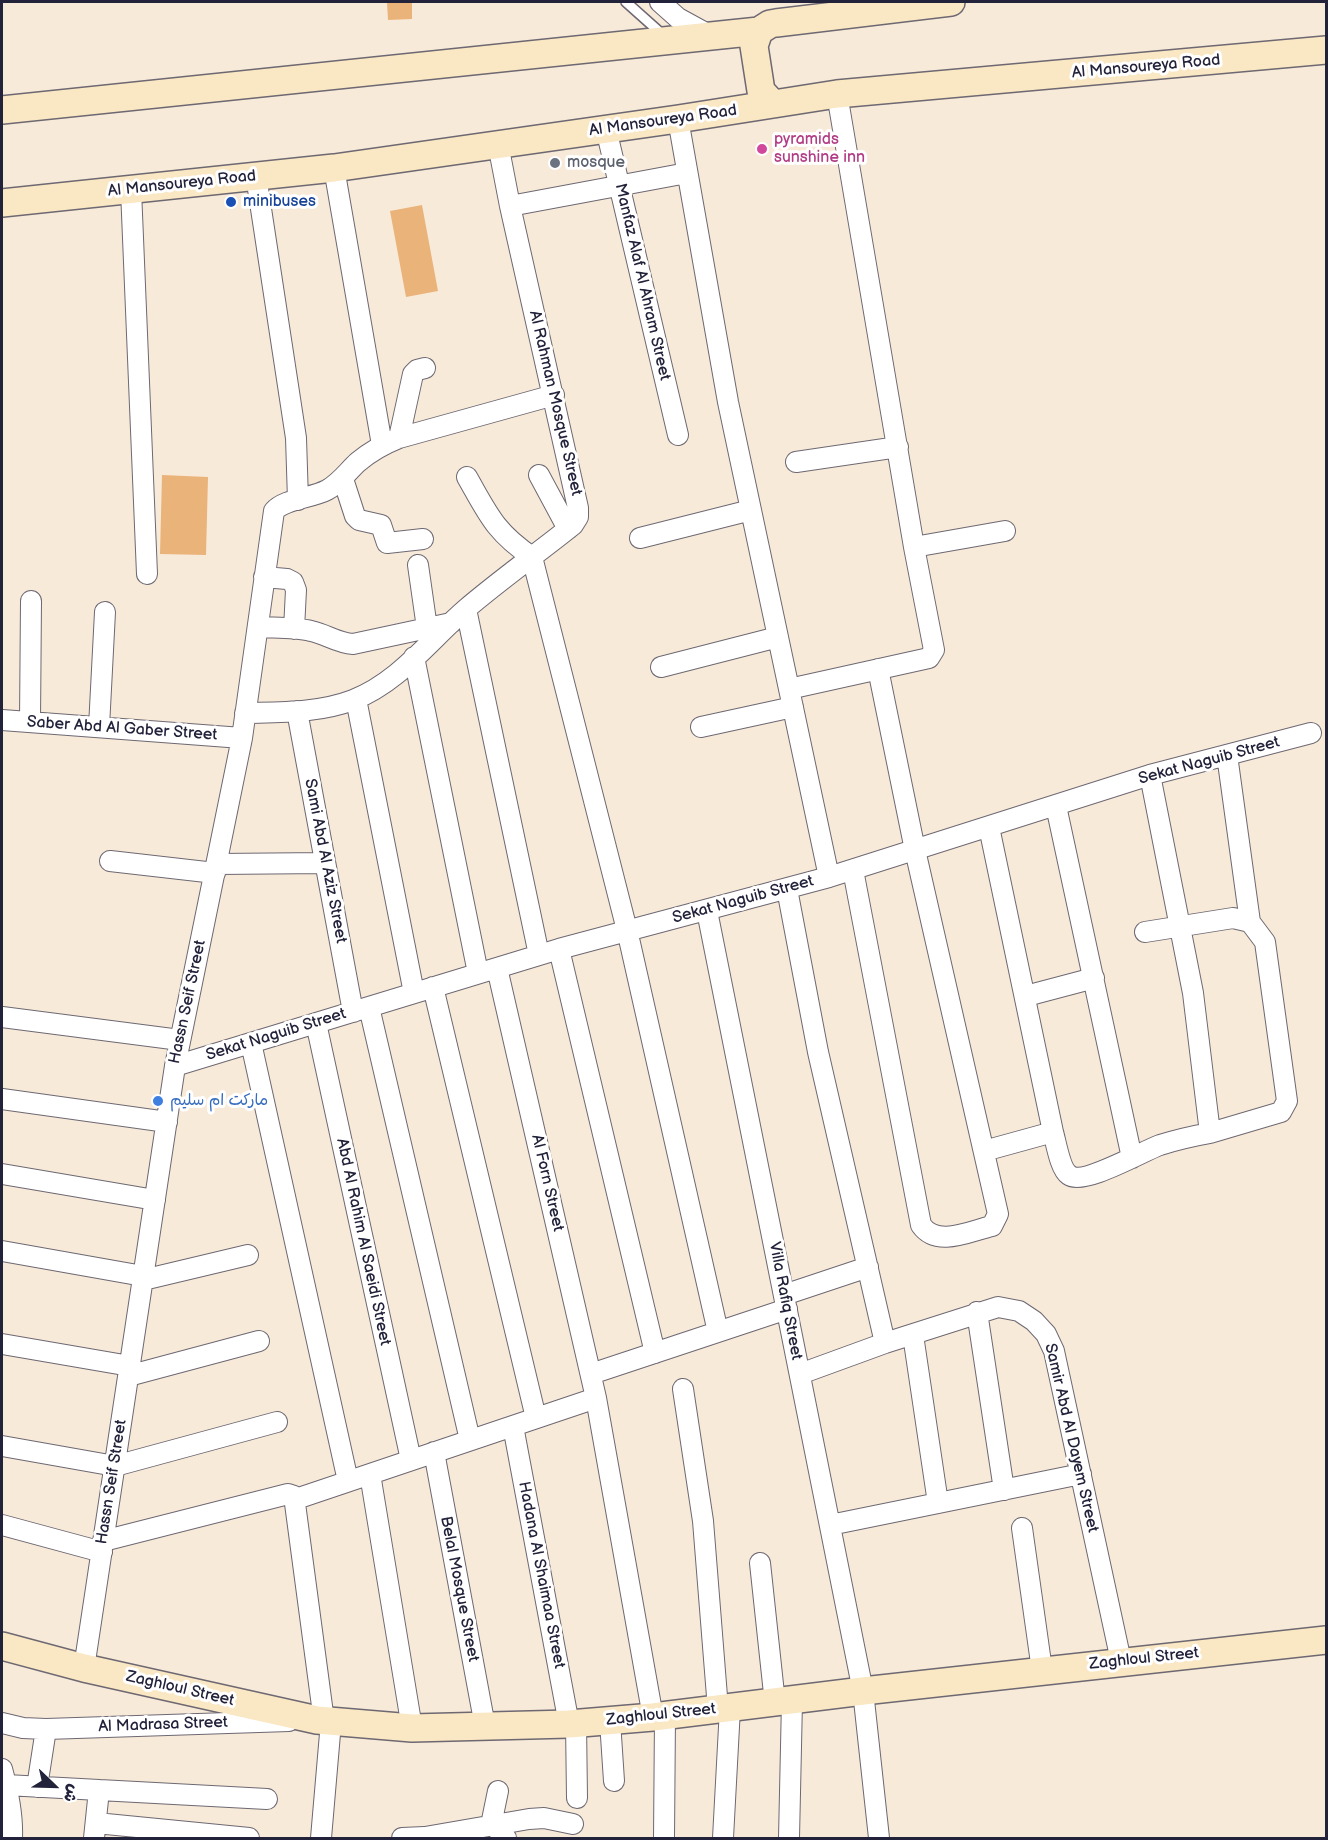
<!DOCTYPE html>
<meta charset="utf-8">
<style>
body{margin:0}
#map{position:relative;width:1328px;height:1840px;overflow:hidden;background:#f8ead9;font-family:"Balsamiq Sans","Playpen Sans Arabic",sans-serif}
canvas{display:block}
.frame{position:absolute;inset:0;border:3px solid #22223b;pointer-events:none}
.north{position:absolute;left:24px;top:1756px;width:60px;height:60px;-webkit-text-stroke:4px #fff;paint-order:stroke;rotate:113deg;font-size:16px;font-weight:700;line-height:24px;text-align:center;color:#22223b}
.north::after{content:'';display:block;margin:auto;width:21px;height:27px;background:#22223b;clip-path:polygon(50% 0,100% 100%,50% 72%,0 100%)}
</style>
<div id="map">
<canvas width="1328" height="1840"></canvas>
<div class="frame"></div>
<div class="north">ش</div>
</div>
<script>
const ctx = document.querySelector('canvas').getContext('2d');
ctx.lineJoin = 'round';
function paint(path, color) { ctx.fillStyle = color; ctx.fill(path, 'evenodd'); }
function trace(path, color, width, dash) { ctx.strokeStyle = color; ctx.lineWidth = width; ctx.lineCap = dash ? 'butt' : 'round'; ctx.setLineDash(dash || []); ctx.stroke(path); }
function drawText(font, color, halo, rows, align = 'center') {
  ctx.font = font + ' "Balsamiq Sans","Playpen Sans Arabic",sans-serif'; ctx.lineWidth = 6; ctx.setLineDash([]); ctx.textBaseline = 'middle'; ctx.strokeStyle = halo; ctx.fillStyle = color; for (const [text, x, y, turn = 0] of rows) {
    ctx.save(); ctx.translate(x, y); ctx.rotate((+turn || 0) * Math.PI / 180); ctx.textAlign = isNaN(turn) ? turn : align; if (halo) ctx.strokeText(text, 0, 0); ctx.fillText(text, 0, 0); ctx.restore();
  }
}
paint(new Path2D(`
 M387,2H412V19L388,20Z
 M422,205L438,291L406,297L390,211Z
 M162,475L208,477L206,555L160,554Z`), '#eab37a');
const lane = new Path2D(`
 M626,2L663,35`);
const street = new Path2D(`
 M660,2L678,18L711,36
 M678,119L728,402L829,877
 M606,129L678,435
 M334,168L382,445
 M256,176L296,438L298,500
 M131,190L147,574
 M510,206L687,173
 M399,438L413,374L417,370L425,368
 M796,462L898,447
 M539,475L568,529
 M467,477C488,514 495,532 532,557L627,930L718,1332
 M343,479L355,516L359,520L381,525L387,543L423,539
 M640,538L751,510
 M914,547L1005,531
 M418,565L427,628
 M264,577L287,579L293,582L296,590L294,629
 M466,609L539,955
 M258,627C275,628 295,627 311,631C326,634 337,643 353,644L451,623
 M414,657L478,973
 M661,667L778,637
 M789,689L929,658L934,650L914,547L837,94
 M356,699L414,993
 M297,711L353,1012
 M245,713C281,712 319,713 353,700C398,683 430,640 466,609C500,580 538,553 573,525L578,517V508L510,206L498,144
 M2,720L242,738
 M30,721L31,601
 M99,727L105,612
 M701,727L793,707
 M1227,755L1250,922
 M1056,806L1132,1158
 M989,827L1053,1132C1056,1142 1060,1169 1069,1175C1083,1186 1143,1151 1160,1145C1176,1140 1193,1136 1210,1133L1193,993L1150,775
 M110,861L215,873
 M217,864L325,863
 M853,870L921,1225C937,1248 970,1231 992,1226L998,1214L915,850L878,669
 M787,889L818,1052L885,1343
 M707,911L863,1691L879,1838
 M1145,932L1233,918L1250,922L1265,942L1287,1101L1281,1112L1210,1133
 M559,949L655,1353
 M497,968L596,1398L653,1717
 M433,987L536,1418
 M1026,996L1094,978
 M369,1007L470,1440
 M2,1017L180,1040
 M316,1023L411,1460
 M251,1043L348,1481
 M175,1066L559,949L829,877L1150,775L1311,733
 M2,1099L167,1122
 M984,1151L1053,1132
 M2,1174L155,1200
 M2,1251L143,1276
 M143,1280L248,1255
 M784,1295L868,1267
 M977,1312L1004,1490
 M913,1335L938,1503
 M2,1344L130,1366
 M591,1374L787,1309
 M800,1374L885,1343L998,1307L1019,1311L1034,1321L1046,1334L1054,1351L1121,1661
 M128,1376L259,1341
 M683,1389L703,1521L718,1709
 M513,1426L569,1724
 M2,1446L115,1466L277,1422
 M434,1452L485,1726
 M370,1474L412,1728
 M296,1499L596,1398
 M2,1525L102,1552
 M830,1525L1081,1474
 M1022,1528L1042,1670
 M103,1541L288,1494L294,1496L324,1721
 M760,1563L775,1703
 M84,1668L175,1066L242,738L274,511C284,499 312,498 327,490C340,483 348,471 358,462C371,451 384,444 399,438L554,395
 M610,1721L614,1781
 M2,1723L23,1728L46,1729L289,1721
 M576,1723L577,1798
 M2,1769C8,1791 13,1815 12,1838
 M6,1785L267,1799
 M37,1787L46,1729
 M498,1791L491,1825L500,1831L506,1838
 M96,1823L249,1838
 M94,1838L99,1790
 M321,1838L331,1722
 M402,1838L425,1837L529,1819L544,1818L573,1824
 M664,1838L665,1716
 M723,1838L730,1708
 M789,1838L792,1701`);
const secondary = new Path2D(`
 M759,31L754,46L761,91L773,104
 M2,110L759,31L770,24L776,23L951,2
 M2,203L334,168L678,119L837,94L1326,50
 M2,1646L84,1668L317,1720L412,1728L569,1724L653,1717L863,1691L1326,1640`);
trace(lane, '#6d6872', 12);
trace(street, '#6d6872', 22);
trace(secondary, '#6d6872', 30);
trace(lane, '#fff', 9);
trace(street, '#fff', 20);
trace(secondary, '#fae7c3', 27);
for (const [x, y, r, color] of [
 [762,149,6,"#d1479c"],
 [555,163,6,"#6b7280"],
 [231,202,6,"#1a4fb4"],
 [158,1101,6,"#3f7fe0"]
]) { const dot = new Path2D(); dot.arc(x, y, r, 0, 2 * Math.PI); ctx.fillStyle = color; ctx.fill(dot); trace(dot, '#fff', 2); }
drawText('16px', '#22223b', '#fff', [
 ["Al Mansoureya Road",1146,67,-5],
 ["Al Mansoureya Road",663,121,-8],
 ["Al Mansoureya Road",182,184,-6],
 ["Manfaz Alaf Al Ahram Street",642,282,77],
 ["Al Rahman Mosque Street",555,403,77],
 ["Saber Abd Al Gaber Street",122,729,4],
 ["Sekat Naguib Street",1209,761,-15],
 ["Sami Abd Al Aziz Street",325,861,79],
 ["Sekat Naguib Street",743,900,-15],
 ["Hassn Seif Street",188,1002,-78],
 ["Sekat Naguib Street",276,1035,-17],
 ["Al Forn Street",547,1183,77],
 ["Abd Al Rahim Al Saeidi Street",363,1242,78],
 ["Villa Rafiq Street",785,1301,79],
 ["Samir Abd Al Dayem Street",1071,1438,77],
 ["Hassn Seif Street",112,1482,-81],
 ["Hadana Al Shaimaa Street",541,1575,79],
 ["Belal Mosque Street",459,1589,79],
 ["Zaghloul Street",1144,1659,-6],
 ["Zaghloul Street",180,1689,13],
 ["Zaghloul Street",661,1715,-6],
 ["Al Madrasa Street",163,1725,-2]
]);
drawText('16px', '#b23c85', '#fff', [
 ["pyramids",774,140],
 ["sunshine inn",774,158]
], 'left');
drawText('16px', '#5b616d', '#fff', [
 ["mosque",567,163]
], 'left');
drawText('16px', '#164399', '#fff', [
 ["minibuses",243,202]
], 'left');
drawText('16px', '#366cbe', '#fff', [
 ["ماركت ام سليم",170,1101]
], 'left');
</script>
